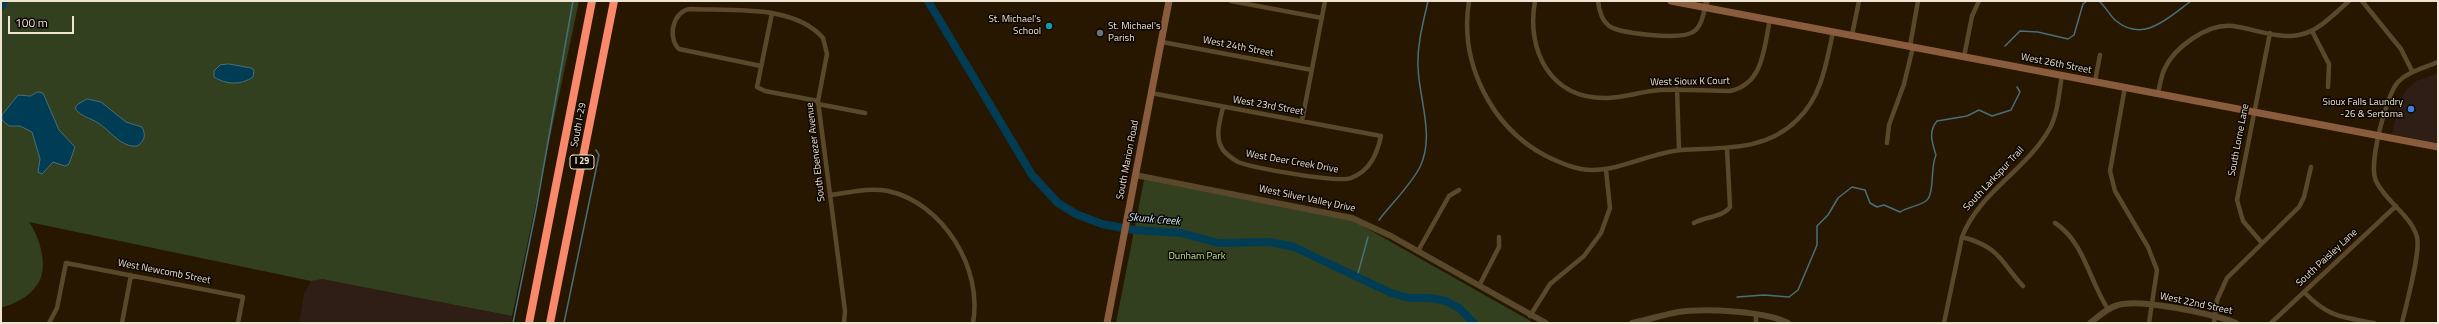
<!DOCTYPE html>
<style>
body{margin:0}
#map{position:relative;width:2439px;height:324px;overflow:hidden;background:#271700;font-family:"Titillium Web",sans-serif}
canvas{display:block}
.frame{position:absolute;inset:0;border:2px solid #efe4d4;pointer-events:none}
.scale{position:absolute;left:8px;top:16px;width:66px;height:18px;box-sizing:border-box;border:2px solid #efe4d4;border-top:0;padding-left:5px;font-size:12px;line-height:14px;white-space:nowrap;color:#efe4d4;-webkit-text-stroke:3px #0b0500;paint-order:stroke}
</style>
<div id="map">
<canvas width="2439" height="324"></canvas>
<div class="frame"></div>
<div class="scale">100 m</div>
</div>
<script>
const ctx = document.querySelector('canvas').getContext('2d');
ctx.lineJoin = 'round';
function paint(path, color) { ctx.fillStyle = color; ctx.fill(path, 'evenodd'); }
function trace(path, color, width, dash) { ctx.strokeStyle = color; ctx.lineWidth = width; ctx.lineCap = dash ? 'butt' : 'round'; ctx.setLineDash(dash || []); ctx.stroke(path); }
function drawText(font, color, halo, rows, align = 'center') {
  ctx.font = font + ' "Titillium Web",sans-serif'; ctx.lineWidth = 3; ctx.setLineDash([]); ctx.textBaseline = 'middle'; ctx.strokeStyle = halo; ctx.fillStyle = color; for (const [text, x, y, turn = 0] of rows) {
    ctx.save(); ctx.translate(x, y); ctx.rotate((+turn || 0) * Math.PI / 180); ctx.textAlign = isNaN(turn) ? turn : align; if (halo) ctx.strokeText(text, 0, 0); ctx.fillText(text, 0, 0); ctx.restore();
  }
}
paint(new Path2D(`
 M2438,73V143L2392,134L2399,103L2406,90L2416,81Z
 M316,279H322L512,316L511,323H299L304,294L311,281Z`), '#2e1e15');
paint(new Path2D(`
 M1,1H579L512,316L322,279L311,281L29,222C39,236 50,268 37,285C28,298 15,303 1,308Z
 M1144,180L1352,220L1534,323H1116Z`), '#334020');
const water = new Path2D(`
 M229,64L251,68L254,70L253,77C241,85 227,85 214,77V71L220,65Z
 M38,92L43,93L59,130L75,147L69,164L65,166L53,162L42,174L38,172L40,159L32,132L20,126H9L2,120V115L18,95L30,96Z
 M87,99L101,102L126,122L142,127C146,135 145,141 137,146C121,148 110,130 98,123C91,118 79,116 75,108L77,105Z`);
paint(water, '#003d54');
trace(water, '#486f7a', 1);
trace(new Path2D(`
 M2099,1C2105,6 2109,14 2115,20C2143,44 2168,18 2191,1
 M2005,46L2020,31L2038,32L2068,39L2074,35L2083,4L2087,1
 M1379,220C1392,203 1410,186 1420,167C1435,136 1419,99 1418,67C1417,45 1423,23 1428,1
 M1357,277L1368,237
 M1737,297L1764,295L1789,297L1798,290L1812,257L1817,245V226L1828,215L1838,198L1852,187L1865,190L1870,203L1877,207L1884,205L1900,212C1908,207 1919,206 1926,201C1935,194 1930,167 1936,155C1932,142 1928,132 1937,121L1967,116L1979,110L1992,116L2011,110L2020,92L2017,87
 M513,323L536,210L573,1
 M564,323L599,155L596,150`), '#486f7a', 1.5);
trace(new Path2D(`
 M928,1L1032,175L1058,203L1076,214L1102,224L1134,230L1181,233L1218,243L1270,242L1294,247L1391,293L1409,298H1430L1446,301L1459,308L1474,323
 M1,6L4,1`), '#003d54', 8);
trace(new Path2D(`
 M1231,1L1322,18
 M1469,1C1459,63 1491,127 1546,156C1561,163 1576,170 1592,170C1622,170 1650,153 1681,150C1722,147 1765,152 1797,120C1822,96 1826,64 1833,32
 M1535,1C1526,50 1550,99 1606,98C1624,98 1642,91 1660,90C1684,89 1707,91 1730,91C1764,84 1764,47 1770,19
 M1598,1C1599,10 1601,20 1609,26C1620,34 1681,40 1693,32C1701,27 1703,16 1705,8
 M2362,1L2401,49L2412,71
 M772,13L757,87L765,91L818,101
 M2312,31L2329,64L2328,87
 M1852,35L1859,1
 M1162,42L1312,70
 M1910,46L1918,1
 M1964,57L1972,16L1979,1
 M761,66L679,49C667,38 673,11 690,9C730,11 794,4 823,38L827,54L818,101L845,311L844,323
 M2095,81L2100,55
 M2125,87L2110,171L2115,191L2148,247L2157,270L2149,323
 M1677,89L1679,150
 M1151,93L1381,136C1377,154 1370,171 1351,178C1338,183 1253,168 1238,162C1233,159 1227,155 1223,150C1214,137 1220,121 1223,107
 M2158,93C2160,85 2161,77 2164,70C2174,47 2208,23 2233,26C2254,29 2278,39 2299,35C2319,31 2334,14 2349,1
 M818,104L865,113
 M1302,121L1325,1
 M1887,143L1889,125L1904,84L1913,47
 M830,195C847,193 870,187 888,191C943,203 983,268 973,323
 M1694,223C1704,217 1723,217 1730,207L1727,148
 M2055,223C2084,241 2090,283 2108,309
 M1962,237C2000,247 2000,261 2023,286
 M2262,243L2243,221L2237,200L2270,33
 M1418,251L1449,196L1459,190
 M1479,286L1499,247V237
 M2304,292C2328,317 2341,317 2374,323
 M1530,316L1550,284L1584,256L1601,233L1610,208L1606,170
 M49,323L57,308L66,263L243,297L238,323
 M122,323L131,275
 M1756,323V315
 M1944,323L1962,237C1979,192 2027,170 2050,128C2058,113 2059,92 2062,75
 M2214,323L2217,300L2227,278L2299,207L2304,197L2311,167
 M2271,323L2396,206
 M2402,323C2406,305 2421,252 2417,237C2411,215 2385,201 2376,181C2368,165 2386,95 2398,82C2409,71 2424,68 2438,62`), '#5a482b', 4.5);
trace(new Path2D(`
 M1705,8L1707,1
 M1135,175L1352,218L1391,236L1546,323
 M1632,323C1648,320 1662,315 1678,312C1704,308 1765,311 1788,323
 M2090,323C2099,316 2107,308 2118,305C2140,298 2213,314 2236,323`), '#5a482b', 6);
trace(new Path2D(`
 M1671,1L2438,147
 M1107,323L1169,1`), '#8a5c3e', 7);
trace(new Path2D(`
 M529,323L592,1
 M550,323L614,1`), '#f9896a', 8);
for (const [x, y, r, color] of [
 [1049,26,4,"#0f9aa8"],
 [1100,33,4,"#6b7280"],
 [2411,109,4,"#3f7fe0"]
]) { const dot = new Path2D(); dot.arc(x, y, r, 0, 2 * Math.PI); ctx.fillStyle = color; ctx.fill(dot); trace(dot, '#0b0500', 1.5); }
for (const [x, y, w] of [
 [582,162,24]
]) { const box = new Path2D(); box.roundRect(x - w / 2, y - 7, w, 14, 3); ctx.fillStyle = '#0b0500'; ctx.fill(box); trace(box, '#efe4d4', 1); }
drawText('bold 9px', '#efe4d4', null, [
 ["I 29",582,162]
]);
drawText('10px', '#efe4d4', '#0b0500', [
 ["St. Michael's",1041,20],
 ["School",1041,32],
 ["St. Michael's",1108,27,"left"],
 ["Parish",1108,39,"left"],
 ["Sioux Falls Laundry",2403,103],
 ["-26 & Sertoma",2403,115]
], 'right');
drawText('10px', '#efe4d4', '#0b0500', [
 ["West 24th Street",1238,47,11],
 ["West 26th Street",2056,64,11],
 ["West Sioux K Court",1690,82,-1],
 ["West 23rd Street",1268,106,10],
 ["South I-29",579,125,-79],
 ["South Lorne Lane",2239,140,-79],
 ["South Ebenezer Avenue",816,152,-97],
 ["South Marion Road",1128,160,-79],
 ["West Deer Creek Drive",1292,162,10],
 ["South Larkspur Trail",1994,179,-47],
 ["West Silver Valley Drive",1307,199,12],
 ["South Paisley Lane",2327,258,-43],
 ["West Newcomb Street",164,272,11],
 ["West 22nd Street",2196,304,12]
]);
drawText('10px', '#c3e692', '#0b0500', [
 ["Dunham Park",1197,257]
]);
drawText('italic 11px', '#c5e9fc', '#0b0500', [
 ["Skunk Creek",1154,220,5]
]);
</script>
